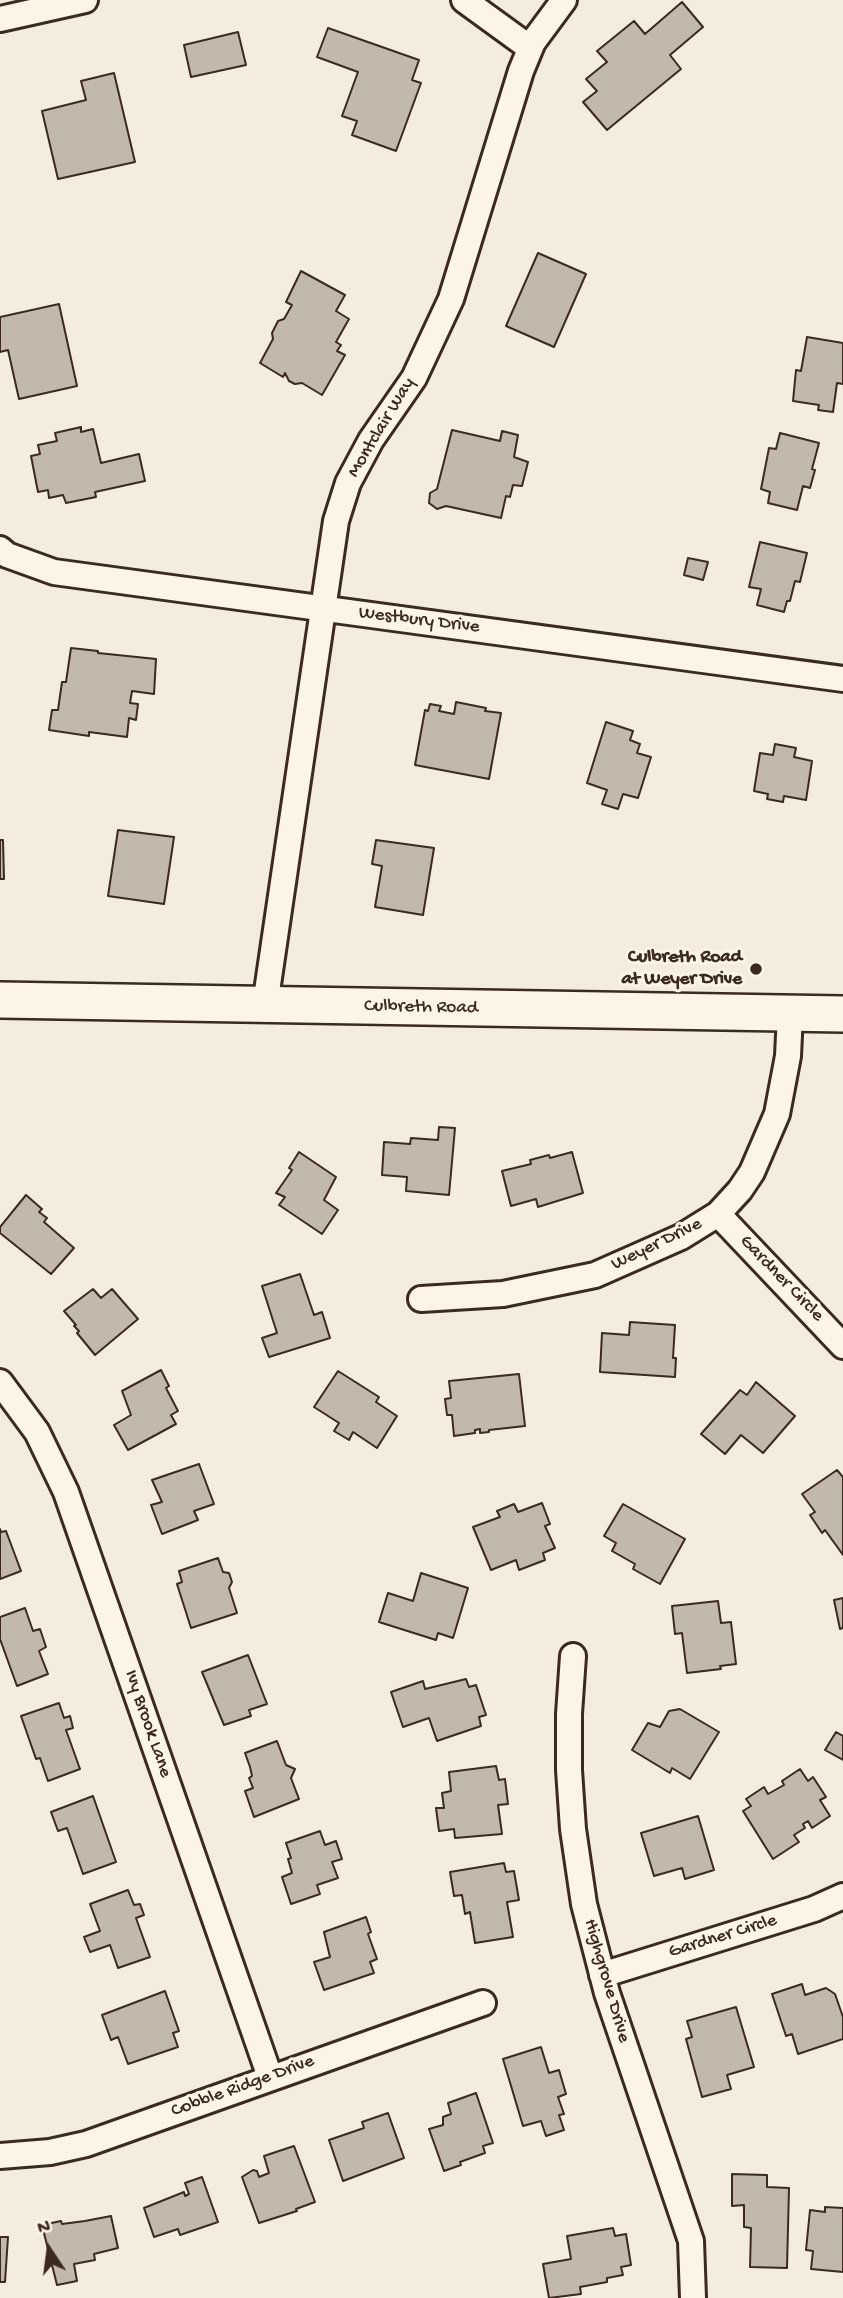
<!DOCTYPE html>
<style>
body{margin:0}
#map{position:relative;width:843px;height:2298px;overflow:hidden;background:#f4eddd;font-family:"Gochi Hand",sans-serif}
canvas{display:block}
.north{position:absolute;left:14px;top:2214px;width:70px;height:70px;-webkit-text-stroke:5px #fcf5e5;paint-order:stroke;rotate:347deg;font-size:19px;font-weight:700;line-height:28px;text-align:center;color:#3b2a1e}
.north::after{content:'';display:block;margin:auto;width:24px;height:32px;background:#3b2a1e;clip-path:polygon(50% 0,100% 100%,50% 72%,0 100%)}
</style>
<div id="map">
<canvas width="843" height="2298"></canvas>
<div class="north">N</div>
</div>
<script>
const ctx = document.querySelector('canvas').getContext('2d');
ctx.lineJoin = 'round';
function paint(path, color) { ctx.fillStyle = color; ctx.fill(path, 'evenodd'); }
function trace(path, color, width, dash) { ctx.strokeStyle = color; ctx.lineWidth = width; ctx.lineCap = dash ? 'butt' : 'round'; ctx.setLineDash(dash || []); ctx.stroke(path); }
function drawText(font, color, halo, rows, align = 'center') {
  ctx.font = font + ' "Gochi Hand",sans-serif'; ctx.lineWidth = 6; ctx.setLineDash([]); ctx.textBaseline = 'middle'; ctx.strokeStyle = halo; ctx.fillStyle = color; for (const [text, x, y, turn = 0] of rows) {
    ctx.save(); ctx.translate(x, y); ctx.rotate((+turn || 0) * Math.PI / 180); ctx.textAlign = isNaN(turn) ? turn : align; if (halo) ctx.strokeText(text, 0, 0); ctx.fillText(text, 0, 0); ctx.restore();
  }
}
const building = new Path2D(`
 M682,2L703,27L670,55L681,69L607,130L583,102L597,91L586,79L607,62L597,51L634,21L645,34Z
 M328,28L419,60L412,80L421,83L396,151L352,135L357,121L342,116L358,72L317,57Z
 M238,32L246,65L191,77L184,45Z
 M114,73L135,162L58,179L42,111L86,100L81,81Z
 M538,253L586,274L554,347L506,326Z
 M301,271L345,295L336,311L349,319L336,342L341,345L337,351L345,355L322,395L302,383L295,384L289,381L285,373L283,377L260,363L273,339L272,333L278,321L284,319L292,305L286,302Z
 M59,304L77,386L19,399L8,350L0,352V317Z
 M807,337L843,343V384L837,383L833,412L818,410L819,405L793,401L796,370L801,371Z
 M81,427V432L93,429L101,463L139,454L145,481L95,492L96,497L66,503L63,495L49,498L48,490L38,492L31,456L40,454L38,445L57,441L55,433Z
 M452,430L500,441L502,431L518,435L514,457L528,462L522,486L513,485L510,497L506,496L501,518L446,506L437,509L429,503L430,493L437,489Z
 M780,433L819,443L812,469L815,470L810,488L803,486L797,510L768,503L770,492L761,489L769,448L776,449Z
 M760,542L807,553L800,582L795,581L790,601H787L784,612L757,605L761,589L749,587Z
 M688,558L708,562L703,580L684,575Z
 M71,648L98,651V653L156,659L154,694L132,691L130,703L138,704L136,720L129,718L127,737L89,732V736L49,730L52,710H58L62,682H66Z
 M456,702L486,708L485,711L501,713L489,779L415,765L425,710L428,711L430,704L441,706L439,711L454,714Z
 M606,722L633,731L630,740L640,744L637,753L651,757L638,798L623,794L618,809L602,804L607,790L587,783Z
 M775,744L796,748L794,757L812,761L806,800L784,796L783,802L767,799L768,794L754,791L760,753L773,755Z
 M118,830L174,837L164,904L108,896Z
 M0,840H3L4,879H0Z
 M376,840L434,848L423,915L375,907L382,866L372,864Z
 M439,1127L455,1128L449,1195L406,1191L407,1177L382,1175L384,1142L410,1144L411,1138L438,1140Z
 M299,1152L336,1177L324,1200L338,1210L322,1234L279,1205L285,1197L276,1193L292,1170L289,1168Z
 M572,1152L583,1193L538,1207L536,1199L511,1206L502,1171L531,1164L530,1160L549,1155L550,1158Z
 M26,1195L42,1209L39,1212L47,1218L44,1222L74,1248L51,1274L0,1233V1227Z
 M300,1274L314,1315L322,1312L330,1338L269,1357L262,1338L277,1333L262,1286Z
 M93,1289L101,1298L112,1289L138,1319L95,1355L77,1333L79,1331L74,1326L76,1325L64,1311Z
 M630,1322L675,1325L673,1358H676L675,1377L600,1372L602,1333L629,1335Z
 M161,1370L169,1386L166,1388L178,1411L171,1415L176,1424L128,1450L114,1425L131,1415L122,1391Z
 M338,1371L379,1397L376,1402L397,1416L377,1448L353,1432L349,1440L334,1431L339,1423L314,1407Z
 M519,1374L525,1426L489,1430V1432L480,1433V1429L475,1430V1433L454,1436L452,1415H447L445,1399L451,1398L449,1381Z
 M756,1382L795,1416L763,1453L741,1435L725,1454L701,1434L740,1390L747,1395Z
 M199,1464L214,1504L194,1511L198,1520L162,1534L151,1505L162,1502L152,1480Z
 M837,1470L843,1477V1555L825,1530L822,1533L810,1515L815,1512L802,1494Z
 M542,1503L550,1524L545,1526L555,1548L543,1553L545,1560L519,1570L516,1560L491,1570L473,1527L500,1517L497,1511L514,1504L518,1512Z
 M623,1504L685,1539L660,1584L633,1569L635,1564L612,1551L616,1543L604,1536Z
 M0,1529L1,1532L6,1531L21,1571L0,1579Z
 M218,1558L223,1572L229,1573L232,1582L229,1588L237,1613L191,1628L177,1584L182,1582L179,1571Z
 M421,1573L468,1588L453,1638L438,1633L436,1640L379,1622L388,1593L413,1601Z
 M843,1598V1628L840,1629L834,1600Z
 M718,1601L721,1623L731,1622L736,1664L720,1666L721,1669L687,1673L682,1633L675,1634L672,1606Z
 M25,1608L33,1631L40,1629L46,1647L39,1651L48,1674L17,1686L0,1639V1617Z
 M248,1655L267,1704L249,1710L251,1716L224,1725L202,1672Z
 M466,1679L469,1687L476,1685L486,1715L479,1717L481,1726L437,1741L429,1718L403,1727L391,1692L423,1681L425,1689Z
 M59,1703L64,1718L70,1716L73,1728L66,1730L80,1769L48,1781L40,1758L36,1759L21,1716Z
 M680,1709L719,1732L690,1779L672,1768L670,1773L632,1750L648,1723L660,1727L669,1711Z
 M836,1732L843,1736V1760L825,1750Z
 M277,1741L286,1765L295,1769L291,1778L299,1799L254,1817L245,1791L253,1788L249,1778L252,1776L250,1767L245,1753Z
 M496,1766L499,1780L505,1779L508,1804L498,1805L502,1834L455,1838L454,1829L439,1831L436,1808H444L442,1793L451,1791L449,1772Z
 M800,1769L808,1781L813,1777L826,1797L820,1800L830,1816L812,1828L808,1821L803,1824L805,1828L794,1835L799,1842L773,1859L743,1811L751,1806L746,1799L764,1787L768,1794L784,1785L782,1781Z
 M93,1796L116,1862L83,1874L67,1828L58,1831L51,1812Z
 M698,1816L714,1870L685,1879L682,1868L654,1876L641,1833Z
 M320,1831L325,1845L336,1841L342,1859L332,1862L338,1878L317,1885L320,1894L291,1904L282,1877L292,1873L288,1859L291,1858L286,1843Z
 M504,1863L506,1872L514,1871L519,1900L507,1902L513,1937L475,1943L470,1912L465,1914L462,1895L454,1896L450,1872Z
 M128,1890L134,1905L140,1904L144,1915L136,1918L150,1957L118,1968L110,1945L90,1952L84,1937L100,1931L90,1904Z
 M366,1917L371,1932L368,1934L377,1959L370,1962L374,1973L324,1990L314,1962L330,1957L324,1932Z
 M802,1984L805,1995L826,1988L835,1994L843,2017V2039L798,2054L792,2034L786,2036L772,1994Z
 M165,1991L179,2031L173,2033L178,2047L128,2064L118,2037L111,2040L102,2015Z
 M736,2007L754,2067L727,2075L731,2089L702,2097L686,2039L692,2037L687,2021Z
 M541,2047L549,2073L559,2070L566,2094L558,2097L564,2114L559,2115L564,2130L546,2136L541,2121L523,2126L503,2059Z
 M476,2093L493,2143L483,2146L485,2153L460,2162L461,2165L444,2171L429,2129L443,2125V2117L451,2114L448,2103Z
 M388,2113L404,2158L343,2181L329,2140L364,2128L362,2122Z
 M294,2146L315,2202L296,2209L297,2211L259,2223L242,2177L253,2170L257,2171L259,2177L269,2173L264,2156Z
 M732,2174L767,2175V2187L789,2188L787,2268L750,2267L751,2228L744,2227V2205L732,2206Z
 M202,2177L218,2222L180,2235L178,2229L154,2237L144,2208L184,2192L185,2196L189,2194L185,2183Z
 M825,2207L843,2208V2272L811,2269L813,2251L806,2250L810,2210L825,2212Z
 M111,2216L118,2248L94,2254L95,2260L74,2264L77,2281L57,2285L42,2225L61,2221L62,2224L85,2221Z
 M613,2228L615,2236L626,2234L631,2265L621,2267L623,2275L607,2278V2282L580,2287L581,2294L549,2298L543,2264L571,2259L567,2236Z
 M0,2237H8L5,2282H0Z`);
paint(building, '#c3b9aa');
trace(building, '#3b2a1e', 2);
const street = new Path2D(`
 M464,0L530,48
 M0,19L85,0
 M0,549L7,555L54,572L843,679
 M265,1005L336,521L348,483L371,440L414,378L451,299L521,71L533,42L564,0
 M718,1214L843,1346
 M421,1299L503,1294L595,1275L681,1237L718,1214L740,1190L752,1172L777,1114L788,1056L790,1014
 M0,1382L37,1432L66,1492L270,2077
 M573,1656L569,1714V1770L573,1829L584,1904L607,1993L691,2241L693,2298
 M602,1975L814,1909L843,1896
 M0,2156L50,2152L86,2144L483,2003`);
const secondary = new Path2D(`
 M0,1000L843,1014`);
trace(street, '#3b2a1e', 30);
trace(secondary, '#3b2a1e', 40);
trace(street, '#fcf5e5', 24);
trace(secondary, '#fcf5e5', 35);
for (const [x, y, r, color] of [
 [756,969,7,"#3b2a1e"]
]) { const dot = new Path2D(); dot.arc(x, y, r, 0, 2 * Math.PI); ctx.fillStyle = color; ctx.fill(dot); trace(dot, '#fcf5e5', 2.5); }
drawText('19px', '#3b2a1e', '#fcf5e5', [
 ["Montclair Way",382,428,-59],
 ["Westbury Drive",419,621,7],
 ["Culbreth Road",421,1008,1],
 ["Weyer Drive",657,1245,-26],
 ["Gardner Circle",781,1279,46],
 ["Ivy Brook Lane",147,1724,71],
 ["Gardner Circle",723,1937,-17],
 ["Highgrove Drive",606,1981,74],
 ["Cobble Ridge Drive",243,2087,-20]
]);
drawText('bold 19px', '#3b2a1e', '#fcf5e5', [
 ["Culbreth Road",742,958],
 ["at Weyer Drive",742,980]
], 'right');
</script>
